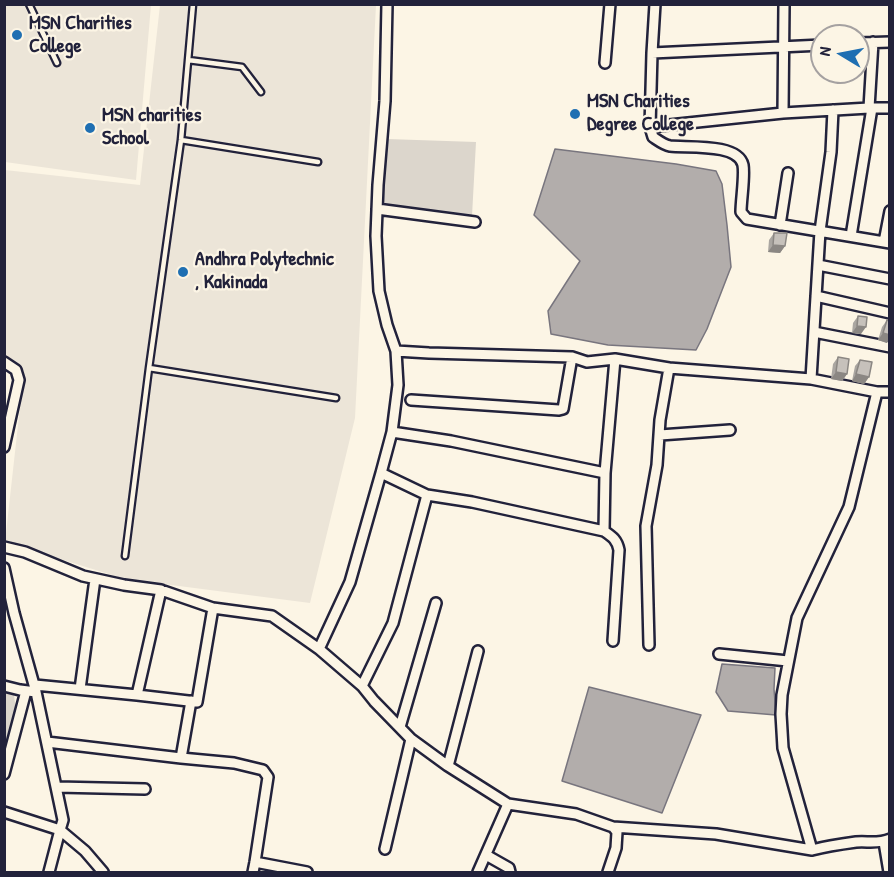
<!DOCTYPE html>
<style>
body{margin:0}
#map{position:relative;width:894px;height:877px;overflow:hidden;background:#fcf5e5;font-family:"Patrick Hand",sans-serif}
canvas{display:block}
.frame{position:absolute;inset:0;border:6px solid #22223b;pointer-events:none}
.north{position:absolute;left:810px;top:24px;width:60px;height:60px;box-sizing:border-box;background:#fcf5e5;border:2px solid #a5a1a1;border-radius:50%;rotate:280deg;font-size:16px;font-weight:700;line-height:24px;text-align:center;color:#22223b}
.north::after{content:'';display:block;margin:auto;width:21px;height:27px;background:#1f6fb2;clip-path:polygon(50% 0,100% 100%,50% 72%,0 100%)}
</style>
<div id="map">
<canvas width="894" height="877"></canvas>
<div class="frame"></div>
<div class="north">N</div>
</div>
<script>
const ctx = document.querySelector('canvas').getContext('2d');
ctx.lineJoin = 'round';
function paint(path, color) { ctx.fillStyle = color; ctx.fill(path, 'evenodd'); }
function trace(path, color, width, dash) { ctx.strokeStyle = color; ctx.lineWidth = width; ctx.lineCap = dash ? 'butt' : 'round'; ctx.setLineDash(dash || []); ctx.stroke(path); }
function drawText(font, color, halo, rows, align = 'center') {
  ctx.font = font + ' "Patrick Hand",sans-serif'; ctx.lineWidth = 4.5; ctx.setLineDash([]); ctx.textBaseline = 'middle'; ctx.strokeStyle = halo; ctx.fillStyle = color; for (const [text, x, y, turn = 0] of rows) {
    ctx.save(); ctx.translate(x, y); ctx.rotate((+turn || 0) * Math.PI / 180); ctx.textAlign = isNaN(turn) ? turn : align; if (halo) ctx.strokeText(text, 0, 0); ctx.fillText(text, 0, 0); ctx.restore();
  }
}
paint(new Path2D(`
 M5,5H151L136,180L5,162Z
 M160,5H376L355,418L310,603L125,579L5,542L24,371L5,357V170L140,185Z`), '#ece5d8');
paint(new Path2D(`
 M387,139L476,142L472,216L382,205Z
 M5,692L14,695L16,711L5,754Z`), '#dcd6cc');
const water = new Path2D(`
 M555,149L676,164L716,171L722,184L727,225L731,267L707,329L696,350L608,345L551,334L548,311L580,261L534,215Z
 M722,664L775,668L774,689L776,715L728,711L716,692Z
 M589,687L701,715L662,813L562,781Z`);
paint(water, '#b2adab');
trace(water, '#78757e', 1.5);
const service = new Path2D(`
 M29,4L57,63
 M188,60L242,67L261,92
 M181,140L318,162
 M149,368L336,398
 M125,556L149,368L181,140L193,4`);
const minor = new Path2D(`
 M387,4L385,101L378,185L376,236L379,291L387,325L396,351
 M655,4L652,53L650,127L653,137C659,141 664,145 670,146C688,148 738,143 743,165C745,176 741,200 741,212L747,219L890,243
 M858,43L890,42
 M652,53L822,45
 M605,63L610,4
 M872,108H890
 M833,110L831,152L820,231L811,379L877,392H890
 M783,113L784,4
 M650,127L783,113L869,108
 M377,209L475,222
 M780,225L788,173
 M851,236L872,108H869L873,42
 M884,242L890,211
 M818,265L890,279
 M816,296L890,313
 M814,332L890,347
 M4,362L16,370L19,380L4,447
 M669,368L811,379
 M411,400L559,410L563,409L572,357
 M392,432L398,385L396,351L429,353L572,357L587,362L615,359L669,368L660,420L657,465L646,526L649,645
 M660,435L730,430
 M381,473L392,432L451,441L605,473L604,531L472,502L427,495
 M605,473L615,359
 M604,531C613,537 617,540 619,550L613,641
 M4,547L25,552L83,576L124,585L161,590L137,695L35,685
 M4,568L14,613L36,692L20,690L4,686
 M213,608L272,616L319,649L362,686L374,701L411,739L448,766L508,804L576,814L613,827L617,832L616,848L608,872
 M319,649L350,582L381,473L427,495L393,623L362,686
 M719,654L788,661
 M80,689L95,579
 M137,695L197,702L213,608L161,590
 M400,727L436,603
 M47,742L181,758L191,701
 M181,758L234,763L263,770L268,777L255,862L253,872
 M448,766L478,651
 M4,774L26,691
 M57,787L145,789
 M4,812L60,830L63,820L36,692
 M613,827L716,834L812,850C827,846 841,844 856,842C867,841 879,844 890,839
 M884,842L889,872
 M385,849L411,739
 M812,850L783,748L781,714L782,695L797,618L849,507L877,392
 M486,855L509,868L510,872
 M255,862L307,872
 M49,872L60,830L85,851L103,872
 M478,872L508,804`);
trace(service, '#22223b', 9);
trace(minor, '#22223b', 14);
trace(service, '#fcf5e5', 4.5);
trace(minor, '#fcf5e5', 9);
paint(new Path2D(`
 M774,233L785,246L780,253L768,252L769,240Z
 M858,316L861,334L852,333L853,323Z
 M887,320V343L878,340L882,327Z
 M838,357L847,374L842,381L831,379L833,364Z
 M860,360L869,377L864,384L852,381L855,366Z`), '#aaa6a1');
paint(new Path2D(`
 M773,245L785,246L780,253L768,252Z
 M857,326L866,327L861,334L852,333Z
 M883,333L890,335V339L887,343L878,340Z
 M836,372L847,374L842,381L831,379Z
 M856,374L869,377L864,384L852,381Z`), '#8b8783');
const building = new Path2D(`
 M774,233H787L785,246L773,245Z
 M858,316L867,317L866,327L857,326Z
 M887,320L890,321V335L883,333Z
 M838,357L849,359L847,374L836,372Z
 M860,360L872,362L869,377L856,374Z`);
paint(building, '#c6c1bb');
trace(building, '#8b8783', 1.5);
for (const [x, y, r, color] of [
 [17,35,6,"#1f6fb2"],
 [575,114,6,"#1f6fb2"],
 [90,128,6,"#1f6fb2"],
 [183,272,6,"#1f6fb2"]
]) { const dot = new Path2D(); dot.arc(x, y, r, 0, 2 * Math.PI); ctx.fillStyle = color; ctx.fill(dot); trace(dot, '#fcf5e5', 2); }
drawText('bold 20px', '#22223b', '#fcf5e5', [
 ["MSN Charities",29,24],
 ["College",29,47],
 ["MSN Charities",587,102],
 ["Degree College",587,125],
 ["MSN charities",102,116],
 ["School",102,139],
 ["Andhra Polytechnic",195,260],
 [", Kakinada",195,283]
], 'left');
</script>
